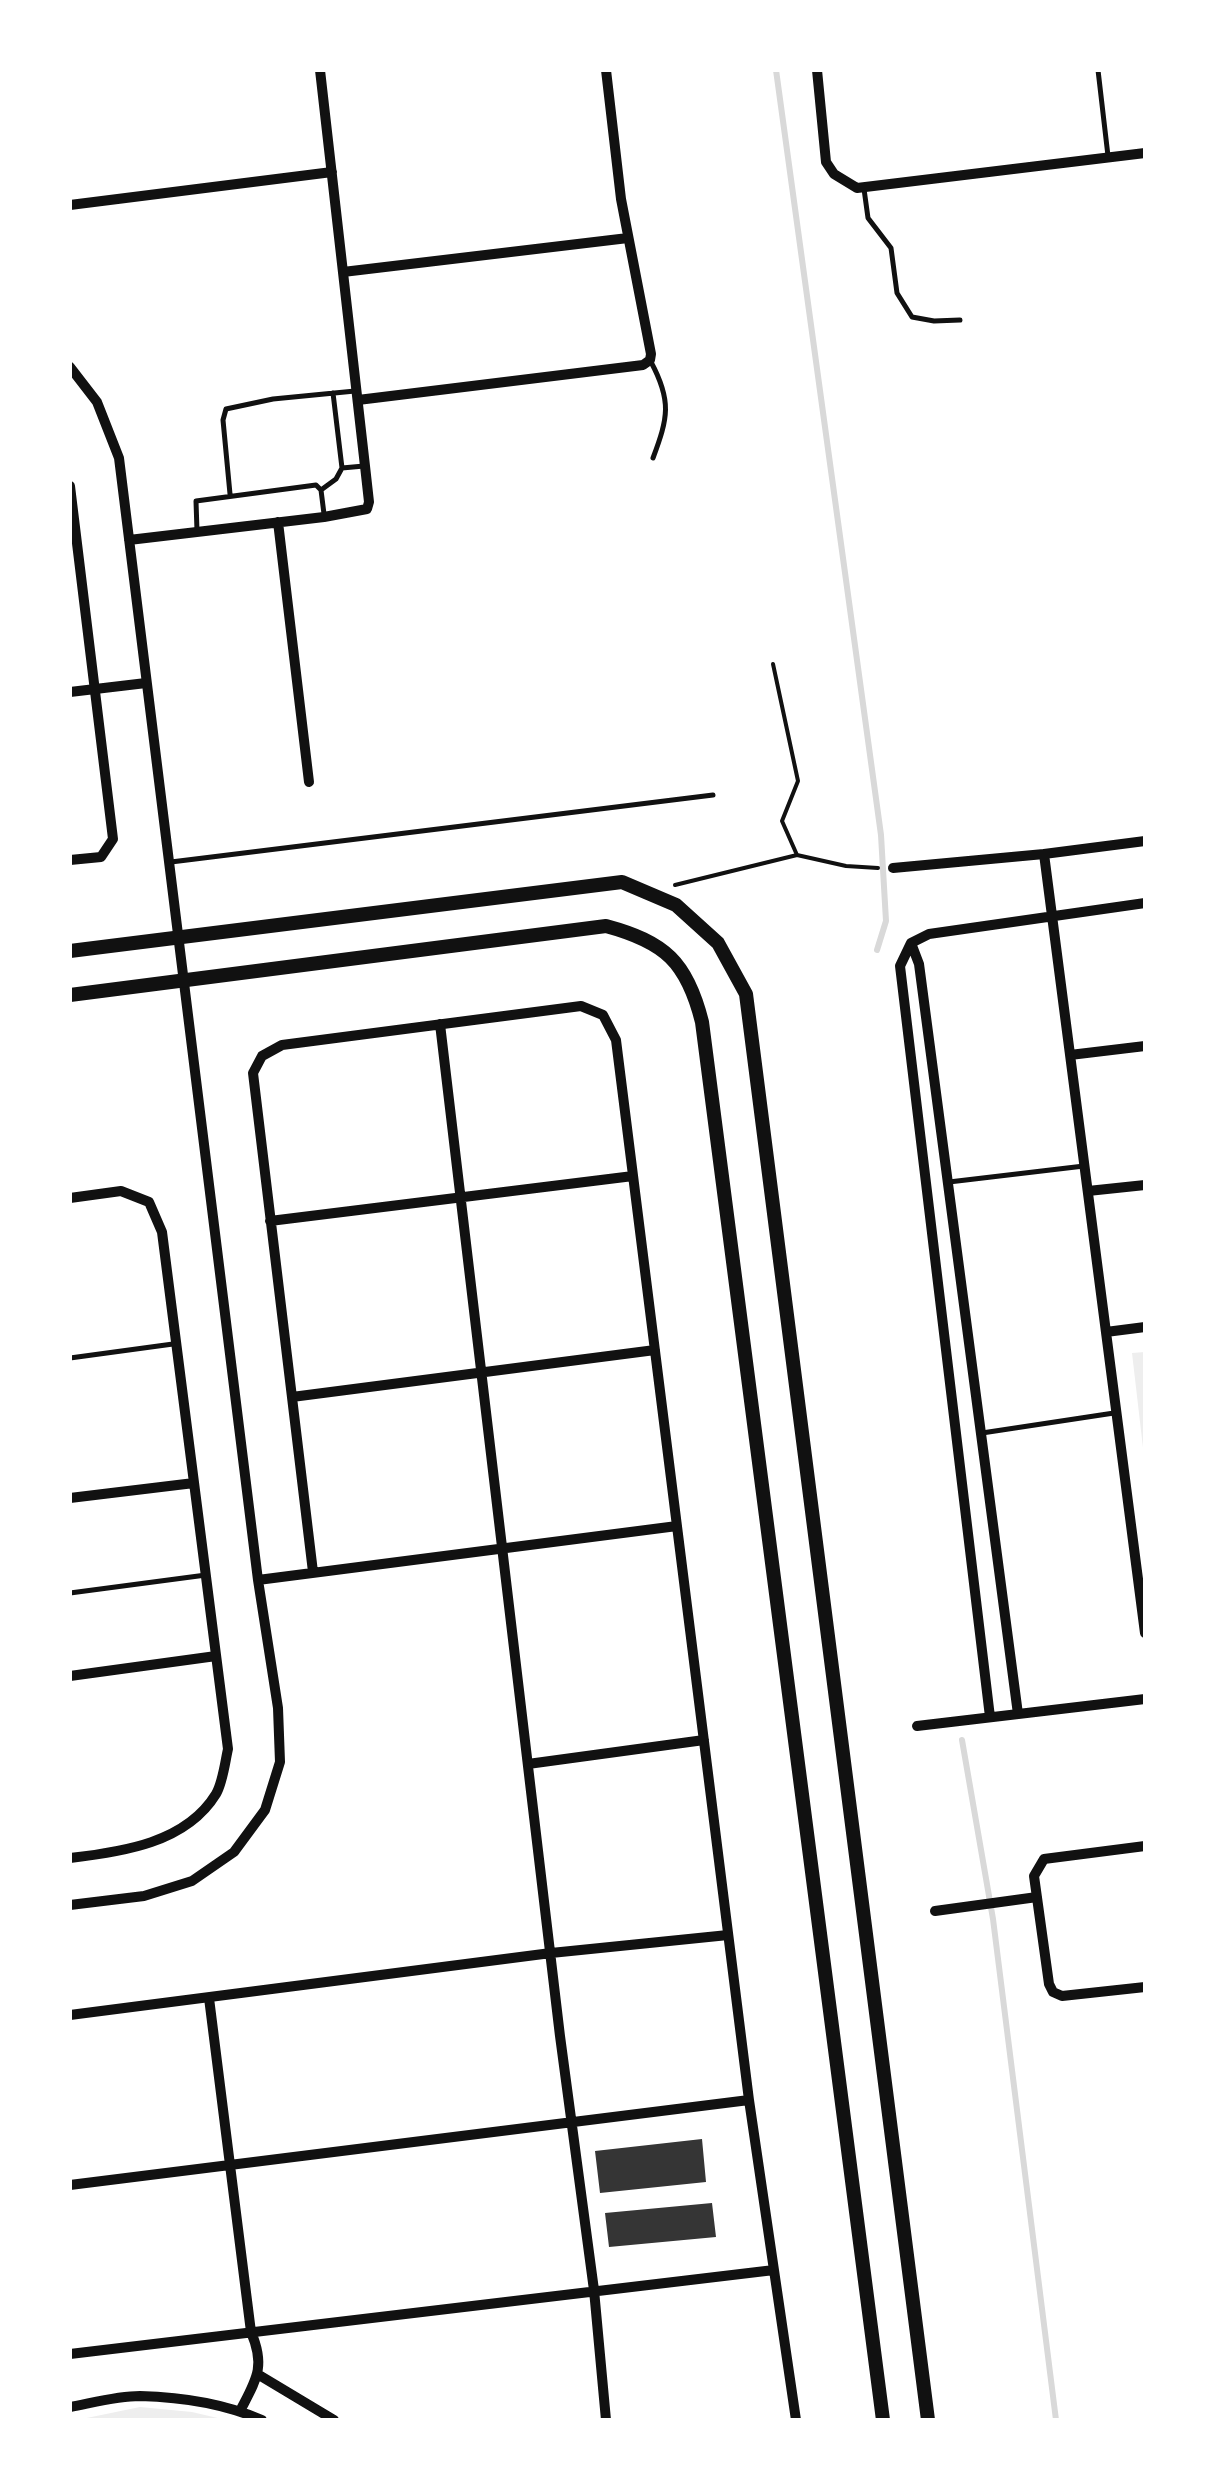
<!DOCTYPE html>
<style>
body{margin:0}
#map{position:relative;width:1215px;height:2490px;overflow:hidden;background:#fff;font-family:"Varela Round",sans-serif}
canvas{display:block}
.frame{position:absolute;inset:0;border:72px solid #fff;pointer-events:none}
</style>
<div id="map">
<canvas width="1215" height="2490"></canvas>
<div class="frame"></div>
</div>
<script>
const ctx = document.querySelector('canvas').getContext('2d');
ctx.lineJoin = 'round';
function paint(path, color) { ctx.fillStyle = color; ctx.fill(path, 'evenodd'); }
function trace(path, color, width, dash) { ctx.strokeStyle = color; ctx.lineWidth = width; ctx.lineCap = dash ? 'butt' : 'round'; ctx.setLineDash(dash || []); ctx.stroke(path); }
paint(new Path2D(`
 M1145,1352V1465L1132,1353Z
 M140,2407L192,2412L226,2420H77Z`), '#eee');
trace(new Path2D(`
 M776,70L881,835L886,921L877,950
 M962,1740L993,1919L1056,2420`), '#d9d9d9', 6);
paint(new Path2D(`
 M702,2139L706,2182L600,2193L595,2151Z
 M712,2203L716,2237L609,2247L605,2213Z`), '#353535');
trace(new Path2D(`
 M773,664L798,781L782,821L797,855L846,866L878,868
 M675,885L797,855`), '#111', 4);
trace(new Path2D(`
 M1098,70L1108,156
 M864,189L868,218L891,248L897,293L912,317L934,321L960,320
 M651,362C672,401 668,418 653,458
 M342,468L364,466
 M321,490L336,479L342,468L333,393
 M230,494L223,420L226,409L273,399L355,391
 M197,531L196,501L316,485L321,490L324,514
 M171,862L713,795
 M949,1182L1084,1166
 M70,1358L173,1344
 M982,1433L1114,1413
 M70,1593L206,1575`), '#111', 5);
trace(new Path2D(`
 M817,70L826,162L834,174L857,188L1145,153
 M70,205L332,172
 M343,272L628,238
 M70,367L97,402L119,458L258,1580L278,1708L280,1762L265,1810L234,1852L192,1881L144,1896L70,1905
 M358,400L643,365L650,360L651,354L621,199L606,70
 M70,486L113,839L101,857L70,860
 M278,522L309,782
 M129,540L324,517L367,509L369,502L365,466L320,70
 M70,692L146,683
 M1044,854L1145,1633
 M893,868L1044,854L1145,841
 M911,943L900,966L990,1717
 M911,943L919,964L1018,1714
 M911,943L929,934L1145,903
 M440,1024L560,2036L594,2290L606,2420
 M1070,1055L1145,1046
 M1088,1191L1145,1185
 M70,1198L121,1191L149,1202L162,1232L228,1749C225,1762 223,1782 216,1794C186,1843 122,1852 70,1858
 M270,1221L633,1176
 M1106,1332L1145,1327
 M292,1397L655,1350
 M70,1498L194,1483
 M313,1572L253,1073L262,1056L282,1045L581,1006L603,1015L616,1040L749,2100L796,2420
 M258,1580L677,1526
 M70,1676L216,1656
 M917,1726L1145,1699
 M528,1764L704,1740
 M1145,1846L1044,1859L1034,1876L1049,1984L1053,1992L1062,1996L1145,1987
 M935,1911L1037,1897
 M209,1998L251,2332C266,2367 256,2380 240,2411
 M70,2015L551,1953L728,1935
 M70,2185L749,2100
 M70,2354L774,2270
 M259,2375L334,2420
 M70,2407C92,2403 117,2396 140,2396C180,2397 225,2404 262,2420`), '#111', 10);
trace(new Path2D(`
 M70,951L622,882L676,905L718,943L746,994L928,2420
 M70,995L606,926C665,942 687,962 702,1022L883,2420`), '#111', 14);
</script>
